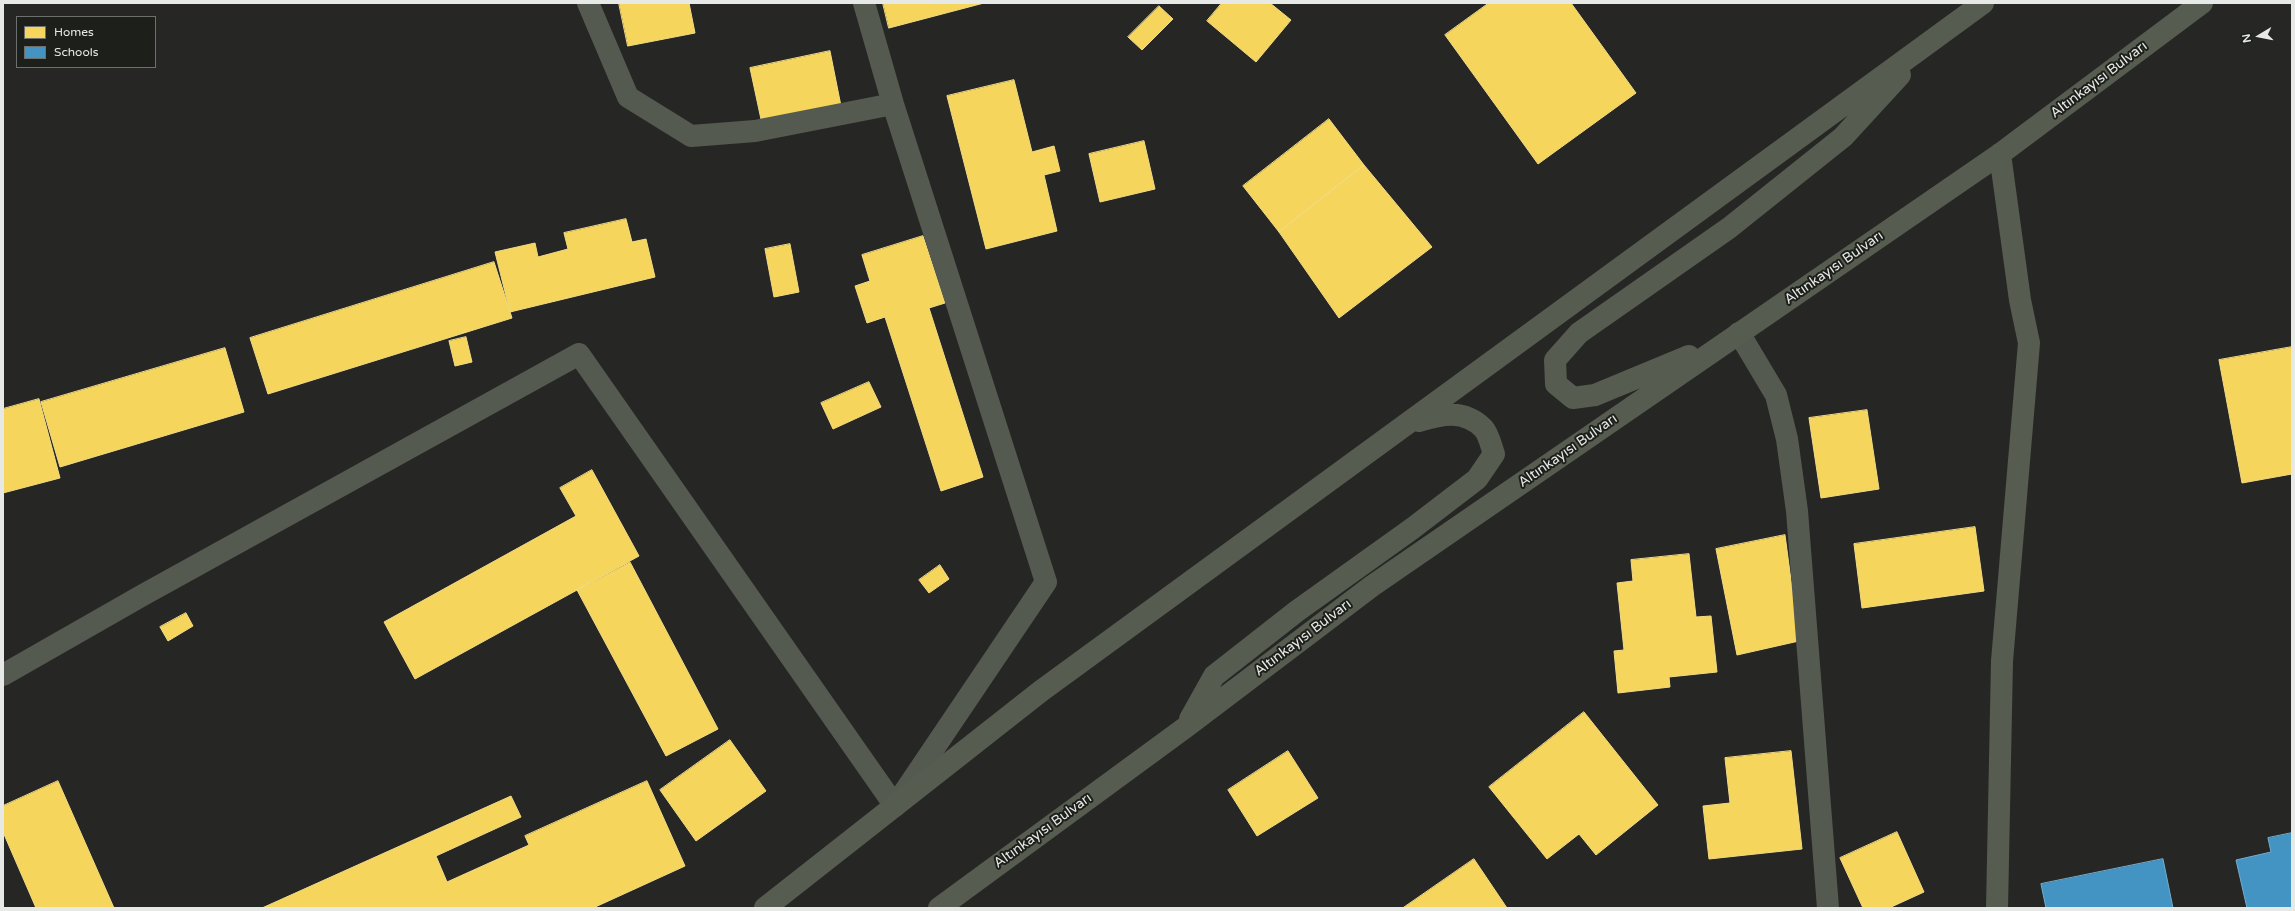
<!DOCTYPE html>
<meta charset="utf-8">
<style>
body{margin:0}
#map{position:relative;width:2295px;height:911px;overflow:hidden;background:#262725;font-family:"Varela Round",sans-serif}
canvas{display:block}
.frame{position:absolute;inset:0;border:4px solid #e7e9e6;pointer-events:none}
.legend{position:absolute;left:16px;top:16px;width:140px;height:52px;box-sizing:border-box;background:#1c1f1a;border:1px solid #6d706c;margin:0;padding:5px 7px;list-style:none;font-size:12px;color:#e7e9e6}
.legend li{display:flex;align-items:center;gap:8px;height:20px}
.legend b{width:20px;border:1px solid #6d706c}
.north{position:absolute;left:2239px;top:16px;width:40px;height:40px;-webkit-text-stroke:3px #1c1f1a;paint-order:stroke;rotate:260deg;font-size:11px;font-weight:700;line-height:16px;text-align:center;color:#e7e9e6}
.north::after{content:'';display:block;margin:auto;width:14px;height:18px;background:#e7e9e6;clip-path:polygon(50% 0,100% 100%,50% 72%,0 100%)}
</style>
<div id="map">
<canvas width="2295" height="911"></canvas>
<div class="frame"></div>
<ul class="legend">
<li><b style="height:11px;background:#f6d55c"></b>Homes</li>
<li><b style="height:11px;background:#4393c3"></b>Schools</li>
</ul>
<div class="north">N</div>
</div>
<script>
const ctx = document.querySelector('canvas').getContext('2d');
ctx.lineJoin = 'round';
function paint(path, color) { ctx.fillStyle = color; ctx.fill(path, 'evenodd'); }
function trace(path, color, width, dash) { ctx.strokeStyle = color; ctx.lineWidth = width; ctx.lineCap = dash ? 'butt' : 'round'; ctx.setLineDash(dash || []); ctx.stroke(path); }
function drawText(font, color, halo, rows, align = 'center') {
  ctx.font = font + ' "Varela Round",sans-serif'; ctx.lineWidth = 4; ctx.setLineDash([]); ctx.textBaseline = 'middle'; ctx.strokeStyle = halo; ctx.fillStyle = color; for (const [text, x, y, turn = 0] of rows) {
    ctx.save(); ctx.translate(x, y); ctx.rotate((+turn || 0) * Math.PI / 180); ctx.textAlign = isNaN(turn) ? turn : align; if (halo) ctx.strokeText(text, 0, 0); ctx.fillText(text, 0, 0); ctx.restore();
  }
}
const homes = new Path2D(`
 M619,3H689L695,33L628,46Z
 M883,3H984L889,28Z
 M1222,3H1270L1291,20L1256,62L1207,21Z
 M1489,3H1571L1636,93L1538,164L1445,35Z
 M1159,6L1173,19L1142,50L1128,37Z
 M830,51L841,106L762,124L750,68Z
 M1014,80L1032,152L1054,146L1060,171L1044,175L1057,231L986,249L947,96Z
 M1329,119L1364,165L1279,232L1243,186Z
 M1144,141L1155,189L1100,202L1089,154Z
 M1364,165L1432,247L1339,318L1279,232Z
 M626,219L632,242L646,239L655,277L510,312L495,252L535,243L538,257L568,249L564,233Z
 M923,236L945,303L929,308L983,477L941,491L885,317L867,323L855,286L870,281L862,255Z
 M790,244L799,292L774,297L765,249Z
 M494,262L512,318L268,394L250,338Z
 M466,337L472,362L455,366L449,341Z
 M2292,347V474L2242,483L2219,360Z
 M225,348L244,412L60,467L41,402Z
 M869,382L881,407L833,429L821,403Z
 M39,399L60,478L3,493V409Z
 M1867,410L1879,489L1821,498L1809,418Z
 M592,470L639,556L415,679L384,622L576,516L560,488Z
 M1975,527L1984,591L1862,608L1854,544Z
 M1785,535L1799,641L1737,655L1716,549Z
 M1689,554L1696,617L1711,616L1717,672L1669,677L1670,687L1618,693L1614,651L1624,650L1617,583L1633,581L1631,560Z
 M630,562L718,729L666,756L577,590Z
 M940,565L949,579L929,593L919,580Z
 M186,613L193,626L168,641L160,627Z
 M1584,712L1658,805L1596,855L1579,834L1547,859L1489,787Z
 M730,740L766,791L696,841L660,790Z
 M1288,751L1318,798L1257,836L1228,790Z
 M1791,751L1802,849L1709,859L1703,806L1730,803L1725,758Z
 M58,781L114,908H36L3,832V806Z
 M647,781L685,866L593,908H262L511,796L521,817L436,856L447,882L529,845L525,836Z
 M1897,832L1924,892L1889,908H1863L1840,858Z
 M1474,859L1507,908H1403Z`);
paint(homes, '#f6d55c');
trace(homes, '#f2db85', 1);
const schools = new Path2D(`
 M2292,833V908H2247L2236,860L2271,852L2268,838Z
 M2163,859L2173,908H2046L2041,884Z`);
paint(schools, '#4393c3');
trace(schools, '#74adce', 1);
trace(new Path2D(`
 M588,3L628,97L691,136L755,131L893,104
 M1739,333L1776,395L1787,439L1797,511L1828,908
 M3,675L143,595L579,354L895,806L1046,582L893,104L864,3`), '#555a51', 22);
trace(new Path2D(`
 M1689,356L1595,395L1573,398L1556,384L1555,360L1579,333L1729,228L1843,137L1900,75
 M1190,719L1214,676L1297,611L1413,528L1477,479L1494,454C1491,446 1489,434 1483,428C1464,409 1442,414 1419,421
 M765,908L1041,691L1983,3
 M939,908L1186,727L1372,586L2000,154L2202,3
 M1997,908L2002,661L2029,343L2020,300L2000,154`), '#565c50', 22);
drawText('14px', '#e7e9e6', '#1c1f1a', [
 ["Altınkayısı Bulvarı",2099,80,-37],
 ["Altınkayısı Bulvarı",1834,268,-35],
 ["Altınkayısı Bulvarı",1568,451,-35],
 ["Altınkayısı Bulvarı",1303,638,-37],
 ["Altınkayısı Bulvarı",1043,831,-36]
]);
</script>
